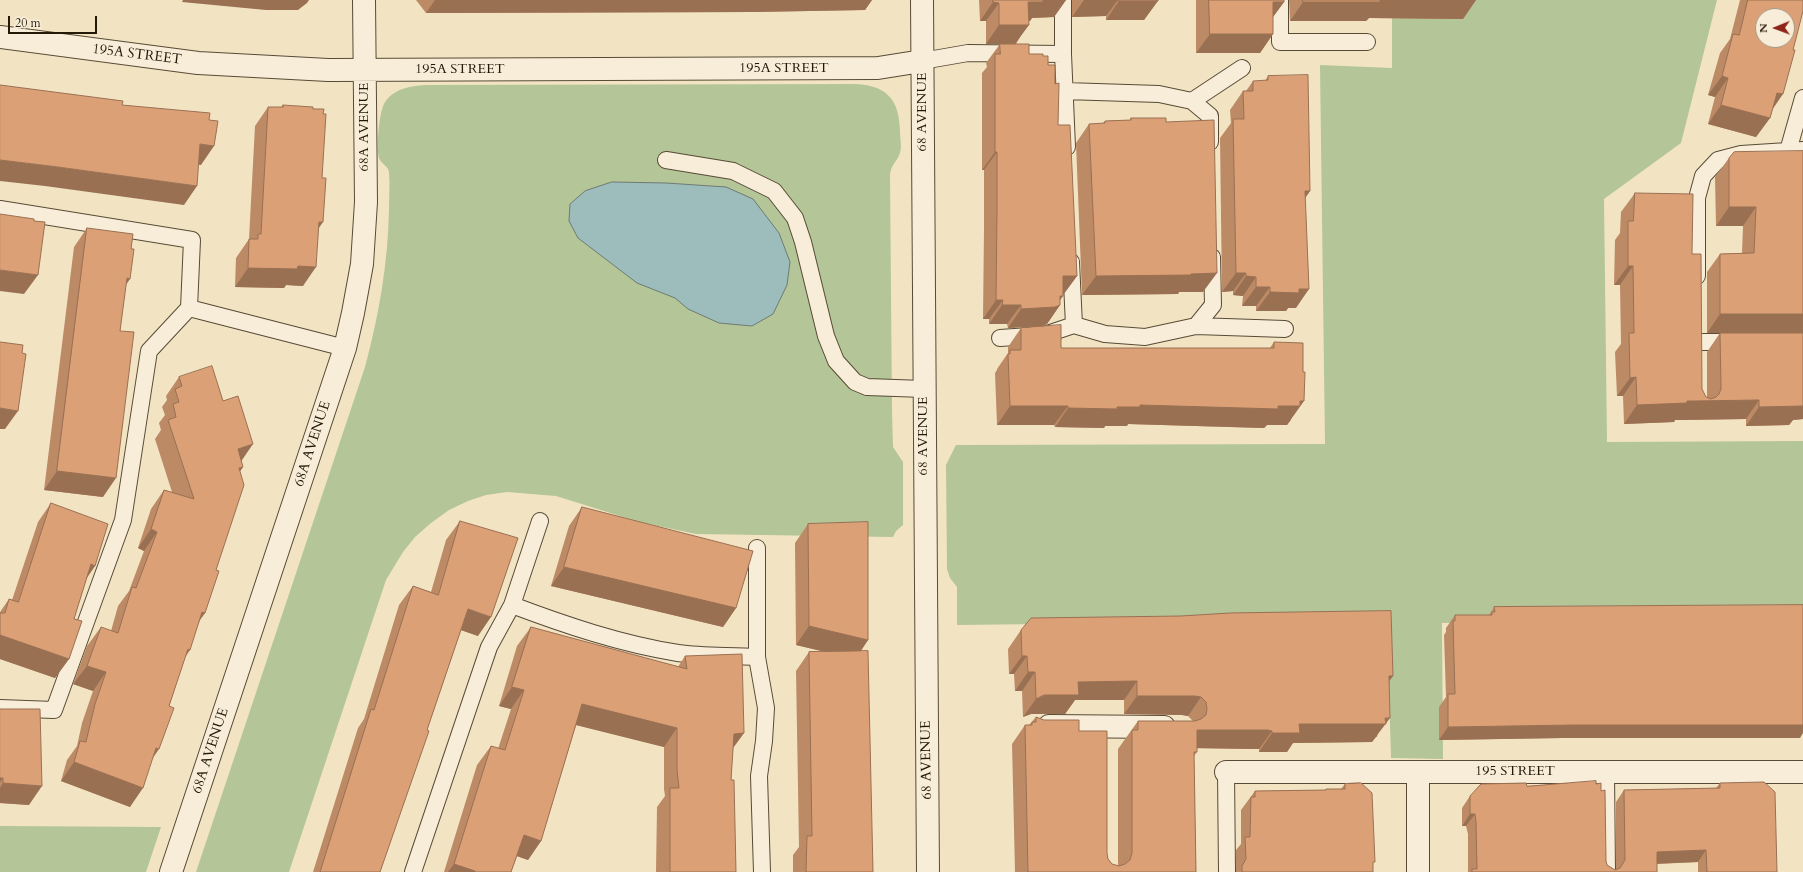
<!DOCTYPE html>
<style>
body{margin:0}
#map{position:relative;width:1803px;height:872px;overflow:hidden;background:#f2e4c3;font-family:Cardo,serif}
canvas{display:block}
.north{position:absolute;left:1755px;top:8px;width:40px;height:40px;box-sizing:border-box;background:#f7edd8;border:1px solid #a39884;border-radius:50%;rotate:269deg;font-size:11px;font-weight:700;line-height:16px;text-align:center;color:#241807}
.north::after{content:'';display:block;margin:auto;width:14px;height:18px;background:#8f2418;clip-path:polygon(50% 0,100% 100%,50% 72%,0 100%)}
.scale{position:absolute;left:8px;top:16px;width:89px;height:18px;box-sizing:border-box;border:2px solid #241807;border-top:0;padding-left:5px;font-size:12px;line-height:14px;white-space:nowrap;color:#241807;-webkit-text-stroke:3px #f7edd8;paint-order:stroke}
</style>
<div id="map">
<canvas width="1803" height="872"></canvas>
<div class="north">N</div>
<div class="scale">20 m</div>
</div>
<script>
const ctx = document.querySelector('canvas').getContext('2d');
ctx.lineJoin = 'round';
function paint(path, color) { ctx.fillStyle = color; ctx.fill(path, 'evenodd'); }
function trace(path, color, width, dash) { ctx.strokeStyle = color; ctx.lineWidth = width; ctx.lineCap = dash ? 'butt' : 'round'; ctx.setLineDash(dash || []); ctx.stroke(path); }
function drawText(font, color, halo, rows, align = 'center') {
  ctx.font = font + ' Cardo,serif'; ctx.lineWidth = 3.5; ctx.setLineDash([]); ctx.textBaseline = 'middle'; ctx.strokeStyle = halo; ctx.fillStyle = color; for (const [text, x, y, turn = 0] of rows) {
    ctx.save(); ctx.translate(x, y); ctx.rotate((+turn || 0) * Math.PI / 180); ctx.textAlign = isNaN(turn) ? turn : align; if (halo) ctx.strokeText(text, 0, 0); ctx.fillText(text, 0, 0); ctx.restore();
  }
}
paint(new Path2D(`
 M1392,0H1717L1681,143L1604,199L1607,442L1803,441V620L1442,623L1443,759L1391,758L1387,620L957,625V587L950,578L947,569L946,465L956,445L1325,444L1320,65L1392,68Z
 M856,84C888,86 899,100 900,131C900,138 902,146 900,153C897,162 891,164 890,175L892,411L893,447L903,462V525L896,531L893,537L696,534L639,522L556,496L507,492L486,495L468,501L449,510L431,523L415,537L403,552L386,580L289,872H196L365,367C379,315 388,263 389,209C389,197 390,184 389,173C389,166 381,164 379,158C376,148 379,114 384,104C392,89 410,86 426,85Z
 M0,826L161,827L146,872H0Z`), '#b4c598');
const water = new Path2D(`
 M612,182L666,183L726,187L753,199L779,233L790,262L787,285L773,314L752,326L719,323L688,309L675,298L637,283L578,238L569,221L570,204L585,191Z`);
paint(water, '#9dbdbc');
trace(water, '#6d7b74', 1);
const service = new Path2D(`
 M1280,0V42H1367
 M1063,54L1067,147
 M922,61L968,53L1063,54V0
 M1065,91L1159,94L1192,101L1210,116V142
 M1192,101L1242,68
 M1788,151L1803,98
 M666,160L733,171L774,191L795,218L803,242L826,336L836,361L855,382L867,387L924,389
 M0,209L192,240L189,308L149,351L123,520L54,710L0,708
 M1071,262L1074,325L1105,334L1145,337L1196,326L1213,305L1212,257
 M1697,276V198L1703,176L1718,160L1741,154L1803,150
 M189,308L345,348
 M1196,326L1285,329
 M1000,338L1044,335L1074,325
 M1697,342H1735
 M512,605L540,521
 M757,657V548
 M1226,772L1227,872
 M1606,772L1607,872
 M413,872L489,647L512,605C565,625 621,644 678,653C704,657 731,655 757,657L766,708L764,741L759,776L762,872`);
const minor = new Path2D(`
 M0,37L198,63L328,70L878,68L922,61
 M1049,726L1164,727
 M1226,772H1803
 M171,872L345,348L353,313L362,264L366,202L364,0
 M1418,872V772`);
const tertiary = new Path2D(`
 M922,0L928,872`);
trace(service, '#584b36', 18);
trace(minor, '#584b36', 24);
trace(tertiary, '#584b36', 24);
trace(service, '#f7edd8', 16);
trace(minor, '#f7edd8', 22);
trace(tertiary, '#f7edd8', 22);
paint(new Path2D(`
 M416,0H872L865,10L753,12L426,13Z
 M979,0H1066L1054,17L1032,18L1030,21H1029L1016,44L1029,54L1043,56L1048,65L1055,84L1058,125L1077,276L1063,295L1060,300V305L1047,324L1042,326L1008,328L1007,324H989V319H983L984,228V170H982V73L987,67L986,63L1000,44H986V21H980Z
 M1072,0H1158L1144,20H1106V16L1072,17Z
 M1196,0H1284V2L1273,17V34L1260,53H1196Z
 M1289,0H1476L1463,19L1369,18L1366,21H1290Z
 M1740,0H1803L1770,118L1756,137L1708,124L1715,97L1708,95L1720,53L1730,39Z
 M1268,76L1310,191L1305,198L1296,308H1288L1286,311H1256V306H1242L1243,296L1233,295V291L1222,292L1220,138L1231,123L1230,110L1243,91H1246L1253,81H1265Z
 M283,105L318,229L303,286L286,285L284,288L235,287L236,258L249,239L255,126L268,107H281Z
 M1131,118L1166,122L1203,292H1179L1178,294L1082,295L1076,143L1089,124L1103,123L1105,121L1130,120Z
 M1803,151V419L1793,420L1789,425L1746,426V419L1680,420H1675L1674,422L1624,424L1623,396H1617L1615,352L1621,344L1620,285H1614L1615,240L1620,233L1621,212L1635,193L1692,254L1702,389L1706,397H1707V352L1720,333H1707V272L1720,254L1742,253L1743,226H1716L1715,177L1729,158Z
 M87,228L126,284L120,331L103,497L44,490L74,247Z
 M1021,328L1061,348H1270L1274,342L1291,420L1287,425H1267L1264,428L1128,424L1127,426H1105L1104,428L1055,427L1054,425H997L995,373L997,370V369L1008,353V347Z
 M179,377L241,460L243,467L240,471L216,570L205,613L200,620L185,657L152,759L130,807L61,781L67,760L77,746L82,723L93,691L73,684L87,646L101,627L111,631L118,606L129,591L144,551L138,548L151,509L164,490L172,492L155,439L161,430L159,423L165,415L162,407L167,400L166,396Z
 M51,503L95,566L87,577L74,619L69,659L55,678L0,659V612L9,599L12,600L38,522Z
 M582,507L736,608L723,627L551,586L569,526Z
 M460,521L478,636L461,630L427,730L380,872H313L358,728L364,719L399,605L413,586L431,592L446,540Z
 M808,524L868,640L861,651L873,872H793V855L799,847L796,671L809,652H826L796,645L795,543Z
 M1494,607L1800,738H1563L1439,740V707L1446,697L1444,635L1446,632V628L1455,615H1489Z
 M531,627L678,667L685,656L744,733L733,748L731,780L736,872H656L657,807L665,796L664,789V747L576,725L541,841L528,860L517,856L511,872H444L477,765L491,746L498,749L511,709L499,706L517,646Z
 M1021,630L1389,680L1377,737H1376L1372,742L1293,743L1287,752H1259V749H1255L1197,748V752L1194,756L1196,872H1015L1012,744L1025,725H1029L1036,717L1044,720L1079,731L1108,859L1112,864L1118,866V749L1138,721H1193L1188,716L1182,715L1124,714V700H1075L1065,714H1031L1023,717L1022,691H1015L1014,674H1009L1008,649Z
 M0,709L29,805L0,803Z
 M1720,783L1777,872H1698V862L1657,864V872H1468V834L1466,826H1462V808L1470,796L1527,786L1596,784L1601,791L1606,861L1607,865L1615,870L1616,869V802L1624,790L1716,788Z
 M1345,784L1373,865V872H1236V850L1241,844V810L1255,791L1325,790L1326,789H1341Z`), '#bd8a66');
paint(new Path2D(`
 M183,0H309L307,3L298,10H266L182,2Z
 M435,0H872L865,10L753,12L426,13Z
 M1042,0H1066L1054,17L1032,18L1030,21H1015L1028,2Z
 M1084,0H1118L1106,16L1072,17Z
 M1379,0H1476L1463,19L1369,18L1366,21H1290L1303,2Z
 M1119,1H1158L1144,20H1106Z
 M993,2L999,3L986,21H980Z
 M1273,2H1284L1270,21Z
 M999,25H1029L1015,44H986Z
 M1210,34H1273L1260,53H1196Z
 M1722,76L1728,78L1715,97L1708,95Z
 M1777,93L1783,94L1770,113Z
 M1721,105L1770,118L1756,137L1708,124Z
 M200,144L214,146L201,165L187,163Z
 M995,152H997L984,170H982Z
 M0,160L58,167L197,186L184,205L45,186L0,181Z
 M1305,191H1310L1297,210Z
 M1729,207H1756L1743,226H1716Z
 M319,222H323L310,241Z
 M298,266L316,267L303,286L286,285L284,288L235,287L248,268Z
 M1628,266H1633L1620,285H1614Z
 M0,270L38,275L24,294L0,291Z
 M1217,273L1203,292H1179L1178,294L1082,295L1096,276Z
 M1236,273H1246L1233,291L1222,292Z
 M1063,276H1077L1063,295Z
 M1246,276L1256,277L1243,296L1233,295Z
 M127,278L130,279L117,298Z
 M1256,287H1270L1256,306H1242Z
 M1299,289H1309L1296,308H1288L1286,311H1256L1270,292Z
 M1060,296H1063L1056,306L1060,305L1047,324L1042,326L1008,328L1021,309Z
 M996,300H1003L989,319H983Z
 M1002,305H1021L1007,324H989Z
 M1720,314H1803V334L1707,333Z
 M1636,377L1623,396H1617L1630,378Z
 M1759,400L1746,419L1680,420H1675L1674,422L1624,424L1637,405L1687,401Z
 M1300,401H1304L1287,425H1267L1264,428L1128,424L1127,426H1105L1104,428L1055,427L1068,408L1117,407L1140,405L1278,406Z
 M1803,401V419L1793,420L1789,425L1746,426L1759,407Z
 M1010,406H1068L1054,425H997Z
 M0,408L18,411L5,429H0Z
 M253,444L240,463L238,449Z
 M243,467L230,486L239,468Z
 M57,471L116,478L103,497L44,490Z
 M151,529L157,532L144,551L138,548Z
 M91,564L95,566L82,585Z
 M564,567L736,608L723,627L551,586Z
 M468,609L491,617L478,636L455,628Z
 M202,612L205,613L191,632Z
 M809,626L868,640L855,659L796,645Z
 M0,635L69,659L55,678L0,659Z
 M188,649L190,650L177,669Z
 M1022,656H1027L1014,674H1009Z
 M87,666L106,672L93,691L73,684Z
 M1028,672H1035L1022,691H1015Z
 M1389,676H1393L1380,694Z
 M1137,681L1124,700H1075L1065,714H1031L1023,717L1036,699L1078,682Z
 M512,687L524,690L511,709L499,706Z
 M1137,696H1195L1201,697L1188,716L1182,715L1124,714Z
 M582,704L677,728L664,747L568,723Z
 M1390,718L1372,742L1293,743L1287,752H1259L1272,733L1299,724Z
 M1573,725H1803V733L1800,738H1563L1439,740L1448,727Z
 M1197,730H1268L1272,731L1259,749H1255L1184,748Z
 M744,733L730,752L734,734Z
 M156,748L159,749L146,768Z
 M74,762L143,788L130,807L61,781Z
 M0,778H3L0,782Z
 M3,783L42,786L29,805L0,803V788Z
 M1470,814H1475L1466,826H1462Z
 M524,835L541,841L528,860L511,854Z
 M1706,850L1698,862L1649,864L1657,852Z
 M454,864L475,871V872H448Z`), '#9a7053');
const building = new Path2D(`
 M993,0H1043V2H1028L1029,25H999V3L993,2Z
 M1119,0H1158V1H1119Z
 M1209,0H1284V2H1273V34H1210Z
 M1303,0H1380V2H1303Z
 M1748,0H1803V11L1793,50H1795L1783,94L1777,93L1770,118L1721,105L1728,78L1722,76L1733,34L1739,35ZM1763,16H1787V40H1763Z
 M1000,44H1029V54H1043V56H1048V65H1055V84L1059,83L1058,125H1070L1077,276H1063V296H1060V305L1055,307L1021,309V305H1002L1003,300H996L997,209V152H995V54H1000Z
 M1308,75L1310,191H1305L1309,289H1299V293L1270,292V287H1256V277L1246,276V273H1236L1233,119H1244L1243,91H1253V81L1268,80V76Z
 M0,85L123,101L122,105L210,113L209,120L218,121L214,146L200,144L197,186L58,167L0,160Z
 M283,105L313,107V109H324L323,114H326L322,178H326L323,222H319L316,267L298,266L297,269L248,268L249,239H258V234H261L268,107H283Z
 M1131,118H1166V122L1214,120L1217,273L1191,274V275L1096,276L1089,124L1105,123V121L1131,120Z
 M1803,151V314H1720V254L1754,253L1756,207H1729V158L1734,152Z
 M1635,193L1693,194L1692,254H1701L1702,389L1706,397L1711,399L1716,397L1719,394L1721,389L1720,333H1803V406L1759,407V400L1694,401H1687V403L1637,405L1636,377L1630,378L1629,333H1634L1633,266H1628V221H1633Z
 M0,214L34,219V221L45,222L38,275L0,270Z
 M87,228L133,234L131,249H134L130,279L127,278L120,331L134,332L116,478L57,471Z
 M1061,325V348H1274V342L1303,343V372H1305L1304,401H1300V406H1278V409L1140,405V407H1117V409L1068,408V406H1010L1008,354H1010V350H1021V328Z
 M0,342L23,345L22,353L26,354L18,411L0,408Z
 M212,366L223,401L238,396L253,444L238,449L243,467L239,468L244,485L216,570L219,571L205,613L202,612L190,650L188,649L169,706L174,708L159,749L156,748L143,788L74,762L80,741L86,742L95,704L106,672L87,666L101,627L118,633L132,587L136,588L157,532L151,529L164,490L194,499L168,420L176,417L173,404L179,402L175,389L182,386L179,377Z
 M51,503L108,524L95,566L91,564L74,619L82,621L69,659L0,635V613H5L9,599L18,602Z
 M582,507L753,551L736,608L564,567Z
 M460,521L518,538L491,617L468,609L427,730L429,731L380,872H320L371,709L374,710L413,586L438,595Z
 M868,522V640L809,626L808,524Z
 M1803,605V725H1573L1448,727V694H1455L1453,621H1455V615H1492V612H1495L1494,607Z
 M1391,611L1393,676H1389L1390,718H1385L1386,724H1299L1300,733H1272V731L1268,730H1197V752H1194L1196,872H1028L1025,725H1032V722H1036V717L1044,720H1079V731H1107V853L1108,859L1112,864L1119,866L1125,864L1130,860L1132,853V730H1138V721H1195L1201,719L1206,715L1207,709L1206,702L1201,697L1195,696H1137V681L1078,682L1079,695H1044L1036,699L1035,672H1028L1027,656H1022L1021,630L1031,618L1181,616L1230,613Z
 M531,627L687,669L685,656L742,654L744,733L734,734L731,780H734L736,872H670V788H679L677,770V728L582,704L541,841L524,835L511,872H475V871L454,864L491,746L505,750L524,690L512,687Z
 M868,651L873,872H806L807,836H812L809,652Z
 M0,709H40L42,786L3,783V778H0Z
 M1596,781V784L1601,783V791L1605,790L1606,861L1607,865L1615,870L1620,868L1625,860L1624,790L1720,788V783L1764,782L1775,792L1777,872H1707L1706,850L1657,852V872H1472V869H1477L1476,822L1475,814H1470V796L1481,784L1526,783L1527,786Z
 M1361,783L1372,793L1375,862H1373V872H1242V866L1246,859L1245,837H1250L1251,797H1255V791L1326,790V789H1345V784Z`);
paint(building, '#dca077');
trace(building, '#9a7053', 1);
drawText('14px', '#241807', '#f7edd8', [
 ["195A STREET",137,55,7],
 ["195A STREET",784,69],
 ["195A STREET",460,70],
 ["68 AVENUE",923,112,-90],
 ["68A AVENUE",365,127,-90],
 ["68 AVENUE",924,436,-90],
 ["68A AVENUE",313,444,-72],
 ["68A AVENUE",211,751,-72],
 ["68 AVENUE",927,760,-91],
 ["195 STREET",1515,772]
]);
</script>
